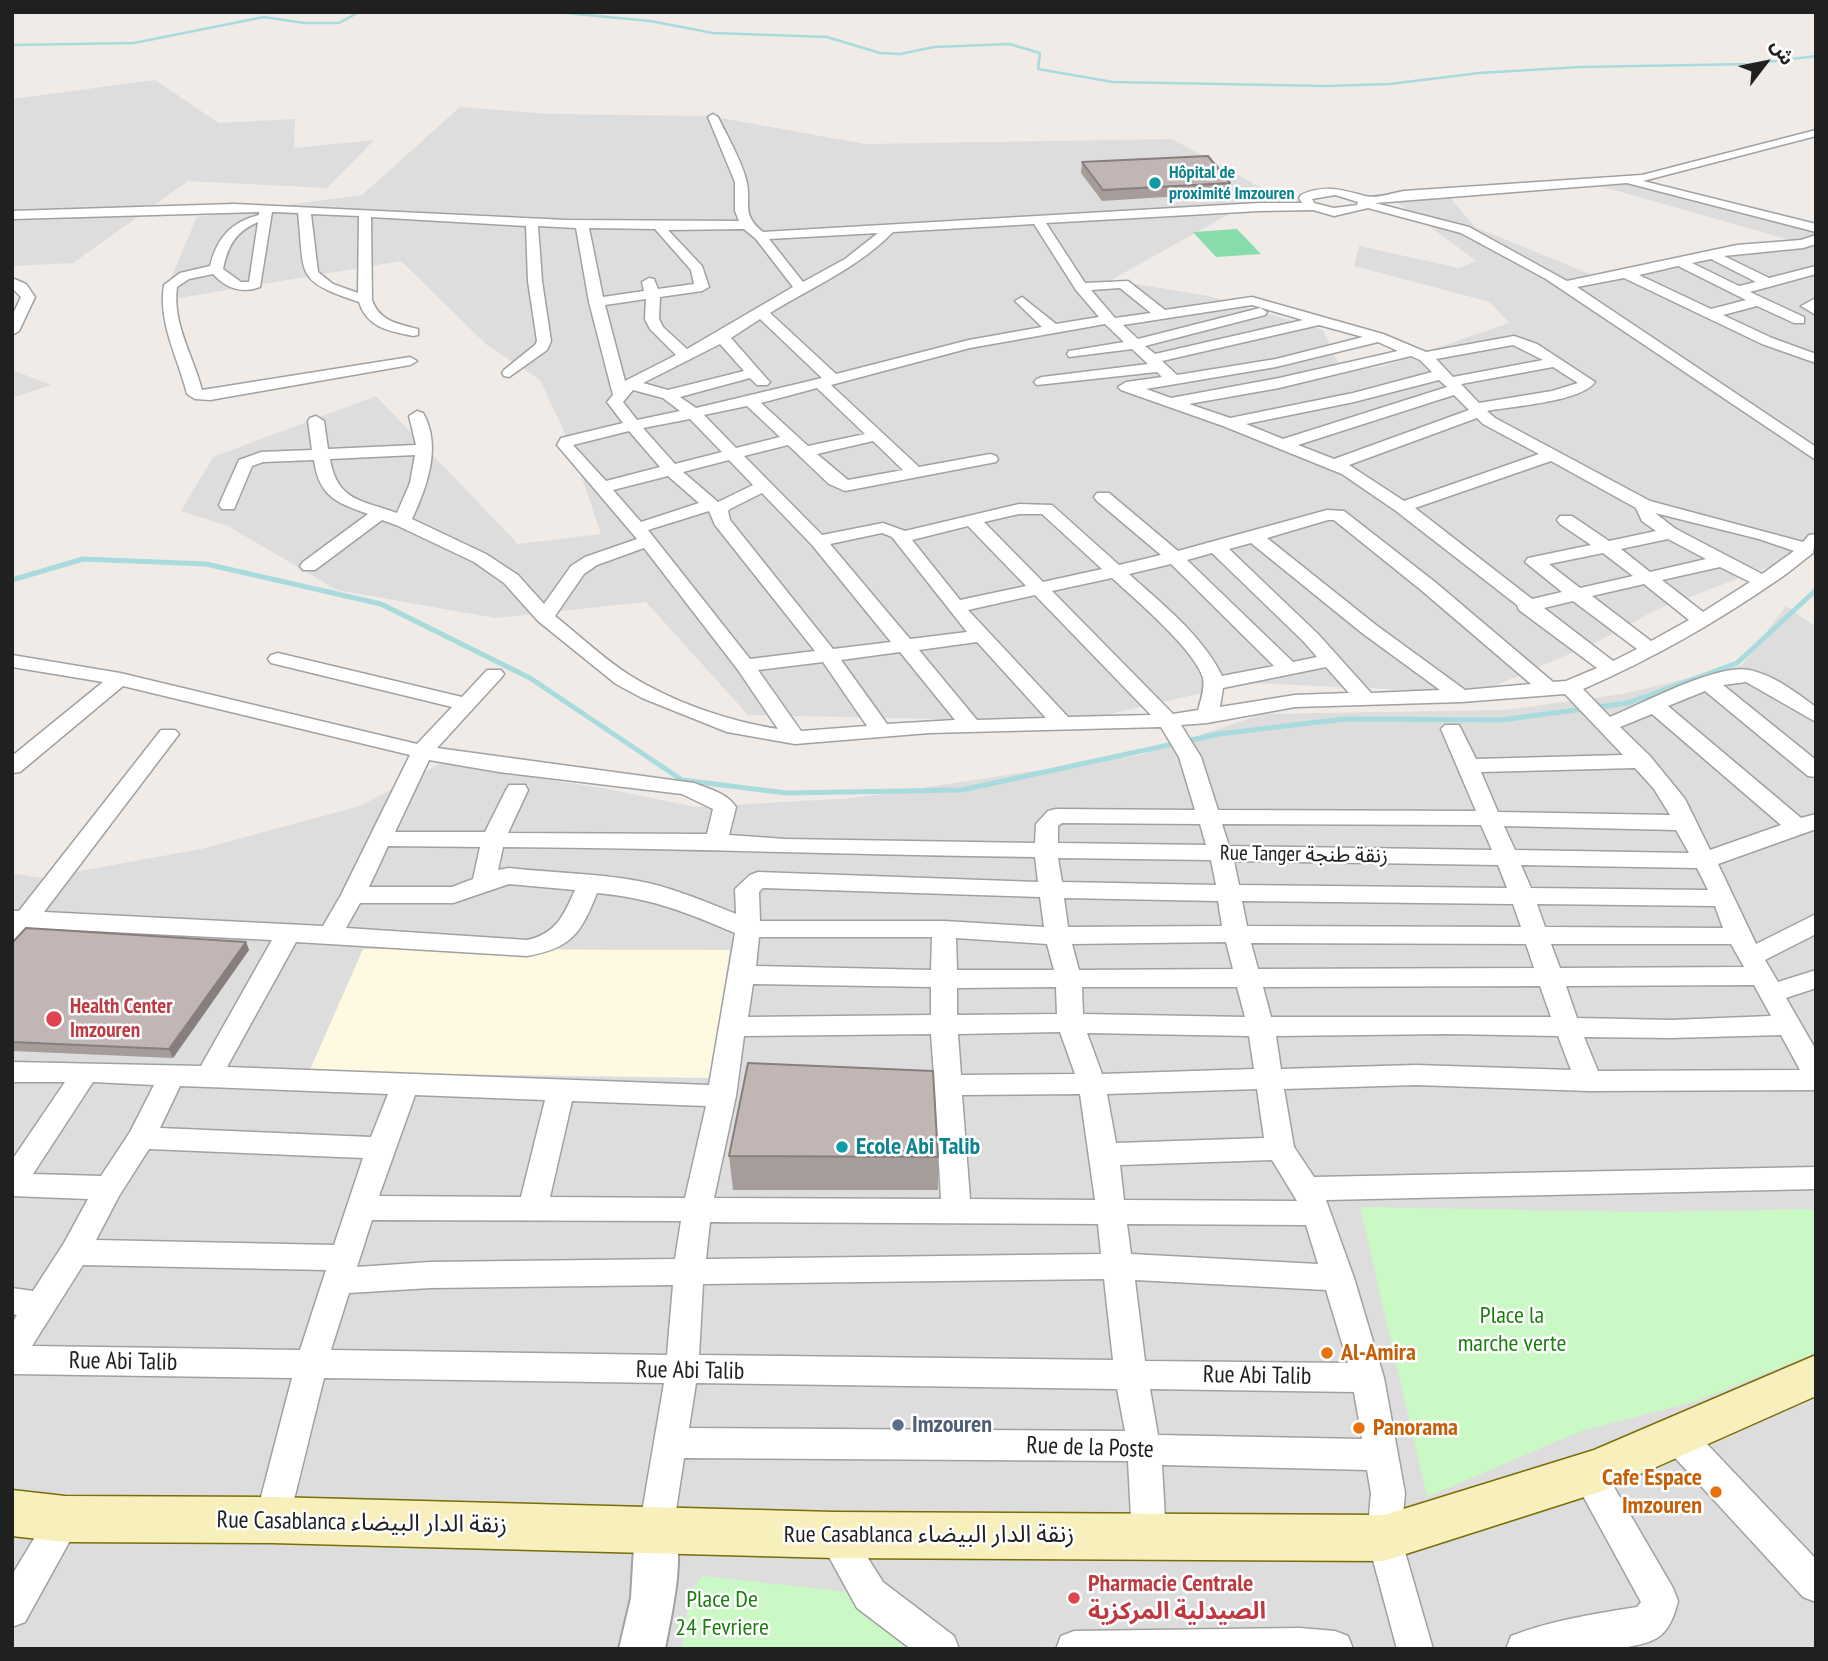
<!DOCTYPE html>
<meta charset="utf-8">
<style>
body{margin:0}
#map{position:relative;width:1828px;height:1661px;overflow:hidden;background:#f0ebe6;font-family:"PT Sans Narrow","Noto Sans Arabic",sans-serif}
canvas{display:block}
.frame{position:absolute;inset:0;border:14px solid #202020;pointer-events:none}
.north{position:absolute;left:1730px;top:28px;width:70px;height:70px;-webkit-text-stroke:5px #fff;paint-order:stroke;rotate:58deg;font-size:19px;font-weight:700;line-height:28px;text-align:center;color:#202020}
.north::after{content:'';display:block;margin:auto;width:24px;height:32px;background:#202020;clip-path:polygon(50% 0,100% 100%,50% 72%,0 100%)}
</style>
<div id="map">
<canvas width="1828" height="1661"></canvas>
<div class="frame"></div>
<div class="north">ش</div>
</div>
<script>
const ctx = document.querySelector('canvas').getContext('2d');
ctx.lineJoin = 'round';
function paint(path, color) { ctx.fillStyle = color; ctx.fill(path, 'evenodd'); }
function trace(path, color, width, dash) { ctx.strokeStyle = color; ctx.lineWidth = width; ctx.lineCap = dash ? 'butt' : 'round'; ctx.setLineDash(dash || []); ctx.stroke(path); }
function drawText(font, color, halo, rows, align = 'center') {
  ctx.font = font + ' "PT Sans Narrow","Noto Sans Arabic",sans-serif'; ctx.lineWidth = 5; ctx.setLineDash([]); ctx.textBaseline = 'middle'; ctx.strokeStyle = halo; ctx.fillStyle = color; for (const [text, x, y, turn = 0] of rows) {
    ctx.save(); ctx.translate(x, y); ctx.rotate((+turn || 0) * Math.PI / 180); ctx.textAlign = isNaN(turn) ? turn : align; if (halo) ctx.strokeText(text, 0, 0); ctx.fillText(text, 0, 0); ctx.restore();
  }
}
paint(new Path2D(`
 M155,80L219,123L295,119L294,148L374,140L327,188L188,181L73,263L12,266V99Z
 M460,107L549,114L710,116L865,144L1172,139L1269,192L1111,280L1209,296L1323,330L1343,373L1384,366L1509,323L1490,302L1354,266L1359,246L1459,268L1476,261L1389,196L1442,188L1475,227L1592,275L1801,243L1603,187L1633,180L1816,225V549L1658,609L1595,643L1478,693L1247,683L1074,722L748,715L646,602L495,618L337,590L228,526L181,511L213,457L376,396L518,544L601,534L573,451L540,380L487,345L401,261L161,301L197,217L362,195Z
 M12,370L51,385L12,398Z
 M1786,606L1816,627V1649H12V873L42,878L201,849L360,806L441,763L608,789L695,807L854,798L1141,755L1262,714L1505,710L1623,694L1742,665Z`), '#dedddd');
paint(new Path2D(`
 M363,949L730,950L710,1078L309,1072Z`), '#fef9e1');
paint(new Path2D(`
 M1360,1207L1644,1212L1816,1209V1353L1694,1402L1581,1431L1427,1497Z
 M702,1576L848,1592L920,1649H682L690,1593Z`), '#caf9c5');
paint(new Path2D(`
 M1237,229L1261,254L1216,257L1193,232Z`), '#86ddab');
trace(new Path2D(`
 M555,12L650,21L713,33L827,37L880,53L900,54L934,47L1009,44L1040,53L1038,69L1113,82L1325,86L1390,84L1479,73L1580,67L1752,64L1816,56
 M12,45L134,43L264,17L304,23H339L359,12`), '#a8dbdd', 2.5);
trace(new Path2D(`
 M12,580L83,559L206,564L381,604L530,678L682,780L786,793L962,790L1219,734L1344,719L1501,720L1628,703L1737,663L1816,590`), '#a8dbdd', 5);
const minor = new Path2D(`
 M713,114L718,117C727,136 743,163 747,183C751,206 741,214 763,232L1259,203H1302L1299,198L1301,195C1324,184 1342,190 1365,196C1376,199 1393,193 1404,191L1642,175L1816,130V136L1643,181L1816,224V232L1627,183L1375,203L1469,227L1567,281L1737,245L1801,240L1816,235V244L1803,248L1724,256L1769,278L1816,266V274L1750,292L1804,317V323H1794L1757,306L1723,315L1772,338L1816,354V363L1762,344L1624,278L1577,287L1816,447V460L1546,279L1461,233L1368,208L1334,216L1313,210L1259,211L1046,223L1085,283L1128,281L1165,310L1252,297L1383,334L1426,352L1514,336L1537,344L1595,382C1581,402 1512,406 1487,411L1495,418L1650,501L1803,542L1809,535L1816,534L1813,553C1802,561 1791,571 1779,579C1717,622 1652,659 1583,689L1610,717C1641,704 1718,663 1749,670C1774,675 1795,692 1816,707V722L1746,682L1723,685L1816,760V777L1808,776L1705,691L1668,706L1801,818L1816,814V829L1718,864L1756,944L1816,914V934L1765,960L1778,982L1816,970V988L1786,998L1816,1050V1090L1589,1091L1416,1085L1284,1089L1294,1147L1314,1177L1816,1167V1189L1326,1200L1354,1278L1384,1378L1405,1493L1401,1538L1433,1649H1397L1367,1538L1371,1493L1367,1470L1162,1465L1166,1536L1161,1548L1149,1553L1137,1548L1132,1536L1128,1461L684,1458L673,1530L668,1542L656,1547L644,1542L639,1530L664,1383L324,1378L289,1520L284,1532L272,1536L260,1532L255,1520L292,1378L12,1374V1323L17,1315L12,1314V1288L33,1291L64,1243L88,1199L12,1196V1160L65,1082H12V1062L201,1066L272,940L32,928L21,943L12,945V911H19L161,730H175L179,734L44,912L323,926L341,895L410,755L123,686L20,772L12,773V756L103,682L12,667V655L120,673L417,744L452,707L271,663L268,659L271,655L278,653L462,697L487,670H501L504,674L501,678L437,748L694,783C709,789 727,793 736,807L729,835L785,839L1035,843L1036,824L1048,811L1056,809L1195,810L1179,757L1161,727L929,733L795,744L727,732L642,698L616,684L538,621L504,583L474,562L396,525L382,520L315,570H303L300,566L303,562L368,514C335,502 319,496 314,460L263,462L252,466L234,509H222L219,505L239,460L261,452L312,450L308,421L310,418L316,416L324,421L328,449L416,445L409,416L417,411L423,413C442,446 427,487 412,519L486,554L518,575L544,604L571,566L585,557L637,539L557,445L561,438L623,423L607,402L613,395L589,302L576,228L538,226L542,281L551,341L547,350L509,377L504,376L502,373L504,370L535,345L537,341L528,281L526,226L371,217L372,300C379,321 398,324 418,329V335L413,336C390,331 367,328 359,302C294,280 305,277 298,213L272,212L260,287C241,294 226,288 213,274L189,279L177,287C172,324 193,355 202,390L410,357L417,361L410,365L210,400L195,399L187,394C178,357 158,324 164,285L180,273L210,266C217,238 231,222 259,215V212L12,219V211L234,204L566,220L739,221L735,211V182L708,117ZM1335,195L1358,202L1357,205L1334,208L1314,203L1312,199ZM311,214L359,216L358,293L333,284L318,272ZM258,222L249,282H241L223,269C228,246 235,232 258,222ZM1034,224L1076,290L1099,317L1056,324L1022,297L1015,301L1042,327L969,340L836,374L770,313C812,287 858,268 893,232ZM589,228L655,229L691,270L694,284L658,289L654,279L649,278L642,282L644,291L603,297ZM744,229L756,239L793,287L687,349L663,327L659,319L660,297L702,291L709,287L702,266L668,230ZM878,233L845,259L803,282L769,239ZM1711,259L1756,282L1739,286L1692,263ZM1678,266L1746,300L1711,309L1639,275ZM1120,288L1151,313L1115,318L1091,290ZM646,299L645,319L650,329L676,355L625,381L605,305ZM1252,305L1303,320L1155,354L1145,346L1265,315L1267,312L1260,308L1138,339L1123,325ZM760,319L822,378L696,408L680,397L750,378L757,385H767L770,382L767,379L731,338ZM1105,324L1124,342L1069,351L1067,354L1069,357L1132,349L1148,364L1042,377L1037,379L1034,382L1037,385L1157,372L1162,377L1126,382L1118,387L1121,390L1223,426L1342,474L1396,511L1517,605L1519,610L1597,668L1566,681L1553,682L1435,582L1344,511L1327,510L1178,551L1109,493H1097L1094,497L1097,501L1161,555L1119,565L1052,505L1019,504L905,531L883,523L822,535L744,456L788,445L829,484L845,491L996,462L998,459L996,456L990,454L919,467L831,385L970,348ZM1319,325L1363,337L1276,359L1177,375L1162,361ZM1378,342L1398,351L1279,378L1171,398L1146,389L1276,367ZM720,344L744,371L668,390L643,383ZM1513,345L1543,360L1453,377L1436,359ZM1411,356L1420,360L1432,372L1353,393L1230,418L1189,404L1279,388ZM1553,367L1578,383L1552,391L1479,403L1461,384ZM1439,380L1447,387L1283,439L1246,424L1354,402ZM817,388L865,434L808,446L761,403ZM633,390L663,398L680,411L637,420L623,402ZM1454,395L1469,410L1334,459L1298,445ZM747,406L780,437L736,448L704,415ZM1477,418L1483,424L1539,454L1404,501L1349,465ZM690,419L722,452L675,464L643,428ZM629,431L660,467L606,481L573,445ZM873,441L903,470L848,480L817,454ZM415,455L410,483L397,513C361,500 337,501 330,459ZM729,460L753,485L718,502L683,472ZM1551,461L1636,508L1642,521L1656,531L1609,541L1572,516H1560L1557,520L1560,524L1591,545L1528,558L1525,562L1562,592L1532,599L1415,508ZM668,476L699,503L641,522L613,490ZM762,493L812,545L891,642L833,649L730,520L728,511L730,509ZM709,511L715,525L815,651L750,659L648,530ZM1655,513L1759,539L1794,551L1762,574L1676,529ZM1019,514H1042L1102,569L1043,582L984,522ZM1328,520H1334L1421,590L1531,684L1465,690L1376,625L1267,538ZM968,526L1026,586L960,600L912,540ZM882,533L892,537L967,632L910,639L830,544ZM1668,539L1706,559L1650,572L1621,549ZM1251,543L1362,633L1440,690L1371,693L1318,634L1229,549ZM644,548L738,670L778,729C728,721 675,703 631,676C605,660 580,636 555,616L584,574L597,565ZM1212,553L1304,642L1317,657L1293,662L1187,560ZM1603,553L1633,576L1580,588L1549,564ZM1171,564L1274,666L1222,676C1203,636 1162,604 1129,574ZM1720,567L1750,582L1703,612L1662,580ZM1112,578C1134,598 1196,651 1203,678C1205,688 1201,700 1198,710L1173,714L1052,591ZM1644,584L1689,620L1651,641L1592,596ZM1035,595L1151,715L1068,717L968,610ZM1573,601L1637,649L1613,661L1544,608ZM977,642L1046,718L977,720L919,650ZM900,652L955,720L887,724L841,660ZM823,662L867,726L801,731L758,670ZM1326,667L1349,693L1295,695L1220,707L1223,688ZM1565,694L1623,755L1476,759L1459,725H1445L1441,729L1476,811L1218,810L1201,757L1181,725L1207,723L1295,707L1461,702ZM1652,714L1781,825L1710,850L1685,799L1650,756L1620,727ZM429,760L499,772L682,794L713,809L707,834L508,833L528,790L525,785H509L506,790L485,832H395ZM1635,768L1654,789L1670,815L1498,812L1481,772ZM1062,823L1200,824L1206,845L1058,843V826ZM1222,824L1481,825L1492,850L1229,846ZM1504,826L1676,830L1689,853L1515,850ZM388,846L480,847L473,879L452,887H369ZM503,847C681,848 858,855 1035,857L1038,882L758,872L750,875L735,889L736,914C704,901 671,887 638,881C596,873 552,873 509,868L498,870ZM1058,858L1211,860L1216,885L1062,882ZM1234,861L1498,865L1507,888L1239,885ZM1521,865L1697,868L1708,890L1531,888ZM509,884L575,890C564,915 556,934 527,940L346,928L360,903H453ZM763,888L1040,897L1044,927L944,921H760L759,892ZM597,893C651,898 686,912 735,933L709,1085L227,1067L296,942L527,956C572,948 581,933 597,893ZM1064,898L1218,901L1222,926L1068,927ZM1242,901L1513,904L1521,927L1247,926ZM1537,904L1715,906L1723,928L1545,927ZM759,937H932L931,970L756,966ZM956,938L1047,944L1054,970H957ZM1226,942L1233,969L1079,970L1072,944ZM1251,943L1526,944L1534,968L1258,969ZM1551,944H1731L1744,967L1560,968ZM753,984L931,987V1015L748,1017ZM1754,985L1771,1016L1671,1020L1577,1018L1566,986ZM1540,986L1551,1017H1271L1263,987ZM1056,987L1057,1014L957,1015V988ZM1082,987H1237L1245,1017L1083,1014ZM1060,1032L1075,1074L961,1075L958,1034ZM1087,1033L1249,1036L1254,1069L1102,1074ZM931,1034L934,1075H905L895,1078L891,1085L895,1092L905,1095H935L941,1199L714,1198L736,1096L744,1036ZM1448,1034L1558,1036L1571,1070L1416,1065L1281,1069L1276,1036ZM1781,1035L1800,1070L1598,1071L1584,1037L1671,1038ZM93,1082L154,1085L130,1132L101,1176L33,1174ZM180,1086L208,1087L388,1094L371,1137L160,1128ZM1257,1089L1264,1138L1116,1143L1107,1094ZM1080,1094L1095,1200L970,1199L962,1095ZM415,1095L545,1100L521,1197L379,1196ZM572,1101L706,1106L685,1198L550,1197ZM149,1149L363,1158L334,1245L96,1240L119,1196ZM1272,1160L1297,1201L1124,1200L1120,1165ZM372,1220L681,1221L675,1259L430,1262L357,1267ZM710,1222L1098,1224L1101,1254L706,1259ZM1127,1224L1306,1225L1318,1264L1131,1254ZM83,1265L326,1270L300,1350L32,1346ZM1104,1279L1113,1360L699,1355L703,1284ZM1135,1280L1326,1290L1348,1363L1145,1361ZM673,1285L667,1355L331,1350L349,1293L430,1288ZM696,1383L1117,1389L1125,1431L689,1428ZM1150,1389L1354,1392L1362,1439L1158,1435Z
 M12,278L26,284L35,297L19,331L12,335V316L21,297L12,288Z
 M1816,298V315L1801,306Z
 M1677,1421L1689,1425L1816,1559V1602L1803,1597L1665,1447L1660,1436L1665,1425Z
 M1588,1458L1600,1463L1673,1588L1678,1601C1675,1614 1669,1631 1657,1638C1625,1656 1544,1649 1506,1649L1511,1636C1551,1620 1595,1614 1637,1607L1641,1602L1571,1474L1576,1463Z
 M65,1503L77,1507L82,1519L25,1622L12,1627V1575L53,1507Z
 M834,1518L846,1523L883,1582L954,1636L959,1649H911L857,1608L817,1535L822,1523Z
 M1300,1628L1335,1631L1348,1636L1353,1649H1056L1061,1636L1074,1631Z`);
const tertiary = new Path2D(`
 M656,1510L671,1516C687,1552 672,1611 665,1649H619L631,1598L635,1530L641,1516Z`);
const secondary = new Path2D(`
 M1816,1355V1396L1600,1492L1384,1561L834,1558L272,1543L65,1542L12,1536V1490L65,1496L272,1497L834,1512L1384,1515L1594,1450Z`);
trace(minor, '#a1a1a1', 3);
trace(tertiary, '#a1a1a1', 4);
trace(secondary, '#776e07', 3);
paint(minor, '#fff');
paint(tertiary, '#fff');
paint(secondary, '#f8f0bc');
paint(new Path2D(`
 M1082,162L1230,183L1229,193L1102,201L1081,173Z
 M246,942L249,950L173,1058L12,1051V943Z
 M729,1156L938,1157V1190H733Z`), '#a69d9a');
paint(new Path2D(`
 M246,942L249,950L173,1058L169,1049Z`), '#877f7d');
const building = new Path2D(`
 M1208,156L1230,183L1103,190L1082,162Z
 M26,928L246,942L169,1049L12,1042V943Z
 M748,1063L933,1071L938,1157L729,1156Z`);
paint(building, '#c1b6b3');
trace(building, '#877f7d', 2);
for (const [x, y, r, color] of [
 [1155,183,7,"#0f9aa8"],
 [54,1019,9,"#e0444e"],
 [842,1147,7,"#0f9aa8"],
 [1327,1353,7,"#e8710a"],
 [898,1425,7,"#5c6f8a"],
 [1359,1428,7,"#e8710a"],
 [1716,1492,7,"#e8710a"],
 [1074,1598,7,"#e0444e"]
]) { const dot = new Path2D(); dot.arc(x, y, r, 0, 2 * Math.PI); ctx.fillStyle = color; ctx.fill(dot); trace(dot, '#fff', 2.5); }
drawText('bold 18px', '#0d838f', '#fff', [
 ["Hôpital de",1169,173],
 ["proximité Imzouren",1169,194]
], 'left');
drawText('21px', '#202020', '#fff', [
 ["Rue Tanger زنقة طنجة",1304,855,1]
]);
drawText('bold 21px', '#be3a42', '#fff', [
 ["Health Center",70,1007],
 ["Imzouren",70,1031]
], 'left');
drawText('bold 24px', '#0d838f', '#fff', [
 ["Ecole Abi Talib",856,1147]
], 'left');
drawText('24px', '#197e0e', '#fff', [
 ["Place la",1512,1316],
 ["marche verte",1512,1344],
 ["Place De",722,1600],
 ["24 Fevriere",722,1628]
]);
drawText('bold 24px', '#c56008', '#fff', [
 ["Al-Amira",1341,1353],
 ["Panorama",1373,1428],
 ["Cafe Espace",1702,1478,"right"],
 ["Imzouren",1702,1506,"right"]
], 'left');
drawText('24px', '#202020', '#fff', [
 ["Rue Abi Talib",123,1362,1],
 ["Rue Abi Talib",690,1371,1],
 ["Rue Abi Talib",1257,1376,1],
 ["Rue de la Poste",1090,1448,2],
 ["Rue Casablanca زنقة الدار البيضاء",362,1523,1],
 ["Rue Casablanca زنقة الدار البيضاء",929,1535]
]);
drawText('bold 24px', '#4e5e75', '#fff', [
 ["Imzouren",912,1425]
], 'left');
drawText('bold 24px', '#be3a42', '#fff', [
 ["Pharmacie Centrale",1088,1584],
 ["الصيدلية المركزية",1088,1612]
], 'left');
</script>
